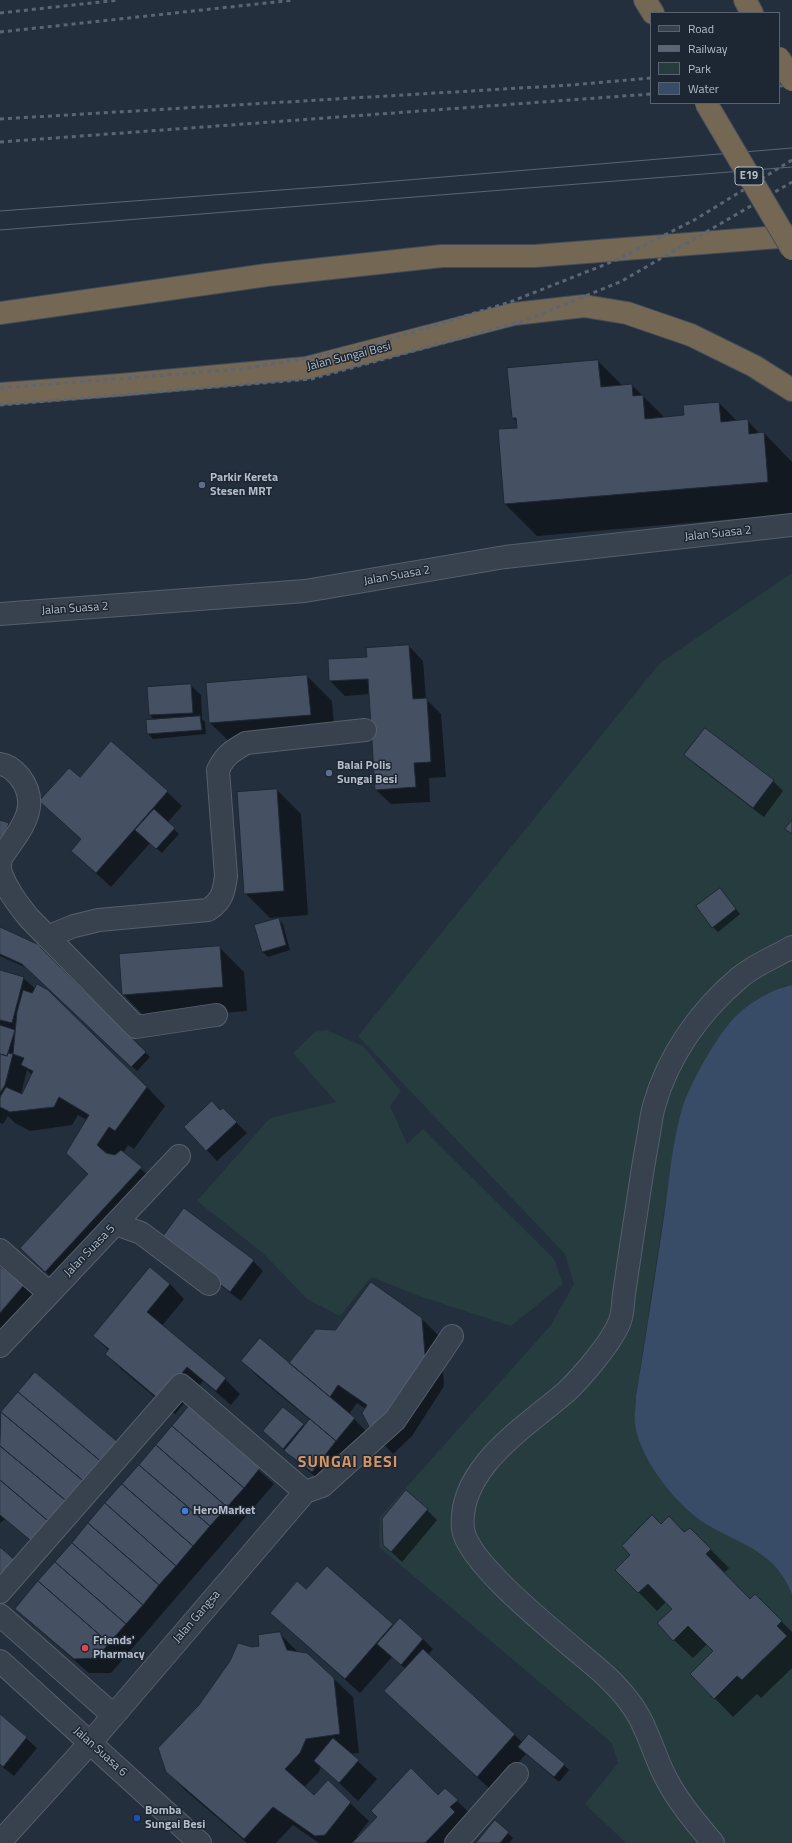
<!DOCTYPE html>
<style>
body{margin:0}
#map{position:relative;width:792px;height:1843px;overflow:hidden;background:#242f3e;font-family:"Titillium Web",sans-serif}
canvas{display:block}
.legend{position:absolute;left:650px;top:12px;width:130px;height:92px;box-sizing:border-box;background:#1d2633;border:1px solid #59626f;margin:0;padding:5px 7px;list-style:none;font-size:12px;color:#b4bcc9}
.legend li{display:flex;align-items:center;gap:8px;height:20px}
.legend b{width:20px;border:1px solid #59626f}
</style>
<div id="map">
<canvas width="792" height="1843"></canvas>
<ul class="legend">
<li><b style="height:5px;background:#38414e"></b>Road</li>
<li><b style="height:5px;background:#5a6575"></b>Railway</li>
<li><b style="height:11px;background:#263c3f"></b>Park</li>
<li><b style="height:11px;background:#394c67"></b>Water</li>
</ul>
</div>
<script>
const ctx = document.querySelector('canvas').getContext('2d');
ctx.lineJoin = 'round';
function paint(path, color) { ctx.fillStyle = color; ctx.fill(path, 'evenodd'); }
function trace(path, color, width, dash) { ctx.strokeStyle = color; ctx.lineWidth = width; ctx.lineCap = dash ? 'butt' : 'round'; ctx.setLineDash(dash || []); ctx.stroke(path); }
function drawText(font, color, halo, rows, align = 'center') {
  ctx.font = font + ' "Titillium Web",sans-serif'; ctx.lineWidth = 3; ctx.setLineDash([]); ctx.textBaseline = 'middle'; ctx.strokeStyle = halo; ctx.fillStyle = color; for (const [text, x, y, turn = 0] of rows) {
    ctx.save(); ctx.translate(x, y); ctx.rotate((+turn || 0) * Math.PI / 180); ctx.textAlign = isNaN(turn) ? turn : align; if (halo) ctx.strokeText(text, 0, 0); ctx.fillText(text, 0, 0); ctx.restore();
  }
}
paint(new Path2D(`
 M792,573V985L784,986L716,1042L697,1076L683,1108L673,1153L636,1396L635,1423L740,1541L765,1555L782,1573L792,1593V1843H626L585,1804L618,1763L612,1743L379,1547L380,1517L551,1325L574,1284L565,1254L358,1036L660,663Z
 M326,1030L363,1046L401,1091L390,1106L407,1144L423,1129L554,1259L563,1284L511,1326L419,1296L371,1277L340,1316L307,1299L264,1254L197,1201L270,1118L336,1102L293,1053L315,1032Z`), '#263c3f');
paint(new Path2D(`
 M792,985V1594C776,1554 748,1547 713,1528C680,1511 640,1461 635,1424C634,1415 636,1405 636,1396C646,1336 655,1277 664,1217C669,1181 672,1144 682,1109C689,1085 717,1035 735,1017C749,1003 772,989 792,985Z`), '#394c67');
paint(new Path2D(`
 M598,361L623,386L632,385L664,417L685,416L719,403L737,421L747,420L760,434L764,433L792,462V514L537,536L505,504L518,429V423L513,418L509,369Z
 M409,646L423,661L426,699L441,714L446,777L429,778L430,802L391,804L376,790L370,694L345,696L330,681L368,658Z
 M307,676L332,701L335,739L235,747L210,723Z
 M190,685L201,695L202,719L205,722L206,734L153,739L148,734L156,721L150,715L148,688Z
 M686,755L773,781L783,791L764,817L696,765Z
 M80,779L167,792L182,806L167,823L179,834L162,853L150,843L111,887L72,851L82,840L40,801Z
 M277,790L301,814L308,915L270,918L245,893Z
 M720,889L740,914L718,932L713,927Z
 M278,919L283,924L290,950L268,957L263,952Z
 M0,928L31,942L150,1057L137,1071L29,969L0,956Z
 M219,947L244,972L247,1011L147,1019L123,994Z
 M0,971L23,978L147,1087L165,1106L134,1149L128,1145L123,1153L160,1186L64,1290L40,1266L89,1174L87,1120L78,1115L72,1125L30,1131L15,1123L8,1116L3,1124L0,1123ZM27,1070L32,1075L23,1095L21,1094Z
 M221,1111L233,1119L247,1133L217,1161L185,1127Z
 M172,1249L253,1261L263,1271L241,1301Z
 M0,1267L23,1286L38,1300L0,1344Z
 M170,1284L184,1299L162,1326L225,1379L240,1394L231,1405L203,1381L175,1414L121,1369L106,1354L109,1351L94,1336Z
 M422,1319L441,1338L444,1386L412,1436L393,1454L375,1435L366,1409L357,1403L349,1414L369,1434L322,1482L296,1461L269,1436L284,1408L305,1427L310,1420L257,1376L242,1361L289,1364L335,1331Z
 M35,1373L47,1554L5,1519L0,1523V1415Z
 M189,1408L274,1484L111,1673H89L31,1623L16,1609Z
 M427,1510L437,1520L402,1562L384,1545Z
 M661,1526L685,1534L690,1529L729,1568L724,1573L750,1600L755,1595L792,1632V1668L761,1698L757,1694L733,1717L691,1674L715,1651L707,1644L693,1658L674,1640L673,1609L666,1602L657,1611L617,1570Z
 M327,1567L394,1627L423,1639L433,1649L428,1655L523,1743L529,1736L564,1765L569,1770L559,1782L526,1754L492,1791L400,1706L406,1669L392,1657L360,1693L286,1627L271,1612L306,1590Z
 M279,1633L298,1652L333,1678L353,1697L359,1753L350,1754L377,1779L358,1801L321,1766L319,1772L304,1787L314,1797L350,1803L369,1821L357,1836L358,1837L438,1796L457,1801L476,1819L462,1843H319L293,1825L276,1843H247L186,1791L167,1772L251,1648L260,1647Z
 M0,1715L37,1748L14,1776L0,1765Z
 M495,1822L513,1838L509,1843H477Z`), '#0007');
const building = new Path2D(`
 M598,360L601,387L632,384L633,396L643,395L645,419L684,415L683,405L719,402L721,422L748,419L749,434L764,432L768,482L504,504L498,429L517,428L516,418H512L507,368Z
 M409,645L413,699L427,698L431,762L414,763L416,787L375,790L368,679L329,681L328,659L367,657L366,648Z
 M307,675L311,715L209,723L206,683Z
 M191,684L193,713L149,715L147,687Z
 M200,716L202,730L147,734L146,720Z
 M705,728L774,780L753,808L684,755Z
 M111,741L168,791L96,873L71,851L81,839L39,801L69,768L80,777Z
 M277,789L284,891L244,894L237,792Z
 M154,809L175,828L156,849L135,830Z
 M0,820L9,823L3,842L0,841Z
 M792,820V834L785,829Z
 M720,888L736,909L712,928L696,906Z
 M279,918L286,945L262,952L254,925Z
 M0,927L37,944L146,1052L131,1067L22,964L0,954Z
 M220,946L223,987L122,995L119,954Z
 M0,970L24,977L12,1023L0,1020Z
 M37,984L48,990L147,1087L115,1131L109,1127L97,1145L106,1153L115,1155L121,1150L142,1167L45,1272L20,1248L88,1174L66,1153L89,1115L59,1097L54,1107L10,1112L0,1107V1097L6,1087L22,1094L33,1071L21,1065L24,1058L13,1054L17,1012L23,990L32,993Z
 M0,1025L15,1030L7,1056L0,1054Z
 M8,1053L13,1054L5,1085L0,1093V1054L7,1056Z
 M212,1101L220,1110L223,1108L237,1122L206,1151L184,1127Z
 M184,1208L254,1260L230,1292L161,1239Z
 M0,1266L24,1285L0,1313Z
 M150,1267L170,1284L147,1312L226,1378L216,1391L187,1367L160,1400L105,1354L109,1349L93,1336Z
 M371,1282L422,1318L426,1367L374,1436L362,1413L367,1405L338,1385L330,1397L289,1363L316,1329L335,1330Z
 M260,1338L355,1418L336,1441L241,1361Z
 M35,1372L120,1444L104,1464L18,1392Z
 M18,1392L104,1464L87,1484L1,1412Z
 M189,1406L260,1468L244,1488L172,1426Z
 M283,1407L304,1424L283,1449L263,1431Z
 M1,1412L87,1484L70,1504L0,1446Z
 M310,1419L336,1441L312,1472L284,1451Z
 M172,1426L244,1488L227,1507L156,1445Z
 M156,1445L227,1507L210,1526L139,1465Z
 M0,1446L70,1504L53,1525L0,1480Z
 M139,1465L210,1526L193,1546L122,1484Z
 M0,1480L53,1525L36,1545L0,1515Z
 M122,1484L193,1546L176,1566L105,1503Z
 M406,1490L428,1509L391,1552L383,1545L382,1519Z
 M105,1503L176,1566L159,1585L88,1523Z
 M652,1515L661,1524L669,1516L684,1532L690,1528L711,1549L706,1554L750,1599L755,1594L782,1621L777,1626L787,1636L742,1680L737,1676L714,1699L690,1674L713,1651L688,1626L673,1641L657,1623L672,1609L648,1584L638,1593L615,1570L630,1555L622,1546Z
 M88,1523L159,1585L143,1605L72,1543Z
 M72,1543L143,1605L126,1624L55,1562Z
 M0,1547L18,1563L0,1582Z
 M55,1562L126,1624L109,1643L38,1581Z
 M327,1566L393,1624L345,1679L270,1613L297,1581L306,1589Z
 M38,1581L109,1643L97,1658L74,1659L15,1609Z
 M400,1618L423,1639L401,1665L377,1644Z
 M280,1632L287,1650L307,1653L334,1678L340,1734L306,1739L300,1753L285,1769L314,1795L328,1780L351,1802L325,1835L315,1836L273,1807L244,1839L166,1772L158,1748L199,1705L230,1661L238,1643L252,1647L259,1646L258,1635Z
 M423,1649L515,1734L477,1777L384,1691Z
 M0,1714L27,1737L3,1767L0,1764Z
 M529,1734L565,1764L554,1777L518,1747Z
 M333,1738L359,1760L339,1783L314,1761Z
 M411,1768L438,1795L445,1788L458,1800L450,1807L455,1812L425,1843H352L377,1817L371,1811Z
 M495,1820L509,1832L500,1843H476Z`);
paint(building, '#455162');
trace(building, '#1f2835', 1);
const minor = new Path2D(`
 M0,614L305,591L505,557L792,525
 M0,764C8,765 15,771 20,777C43,808 18,832 1,858L0,865
 M0,871C7,890 17,903 29,918L136,1027L216,1015
 M47,937L74,926L99,920L208,910C222,901 224,892 226,876L218,770C225,755 232,751 246,743L365,730
 M116,1224L141,1233L209,1284
 M0,1250L49,1293
 M0,1346L179,1156
 M305,1492L322,1486L395,1420L452,1336
 M0,1592L181,1385L305,1492
 M0,1615L113,1715
 M0,1661L200,1843
 M0,1842L90,1743L305,1492
 M456,1843L517,1774
 M713,1843C697,1824 679,1803 667,1780C658,1764 653,1746 645,1729C637,1709 621,1690 605,1675C574,1647 468,1567 463,1529C457,1468 526,1427 566,1392C582,1377 612,1342 620,1321C623,1313 623,1302 624,1294C627,1274 630,1253 633,1233C638,1202 642,1170 648,1139C650,1128 651,1117 654,1106C668,1056 699,1012 739,978C754,965 775,957 792,947`);
const highway = new Path2D(`
 M645,0L653,13
 M745,0L752,13
 M0,313L267,275L442,256H535L792,236
 M0,394L120,385L306,368L514,314L584,306L627,313L691,335L754,366L792,390`);
trace(minor, '#565f6c', 24);
trace(highway, '#434c59', 24);
trace(minor, '#38414e', 22);
trace(highway, '#746855', 22);
trace(new Path2D(`
 M0,211L347,185L792,148
 M0,230L792,167`), '#5a6575', 1);
trace(new Path2D(`
 M0,13L119,0
 M0,32L294,0
 M779,68L792,67
 M779,86L792,85
 M0,119L571,85L651,78
 M0,142L651,94
 M0,388L242,369L308,358L374,344L510,302L614,261L696,219L792,160
 M0,405L311,379L524,321L622,281L792,182`), '#5a6575', 3, [4, 4]);
const highwayBridge = new Path2D(`
 M779,58L792,80
 M706,103L792,249`);
trace(highwayBridge, '#434c59', 24, []);
trace(highwayBridge, '#746855', 22);
for (const [x, y, r, color] of [
 [202,485,4,"#5c6f8a"],
 [329,773,4,"#5c6f8a"],
 [185,1511,4,"#3f7fe0"],
 [85,1648,4,"#e0444e"],
 [137,1818,4,"#1a4fb4"]
]) { const dot = new Path2D(); dot.arc(x, y, r, 0, 2 * Math.PI); ctx.fillStyle = color; ctx.fill(dot); trace(dot, '#1d2633', 1.5); }
for (const [x, y, w] of [
 [749,176,28]
]) { const box = new Path2D(); box.roundRect(x - w / 2, y - 9, w, 18, 3); ctx.fillStyle = '#1d2633'; ctx.fill(box); trace(box, '#b4bcc9', 1); }
drawText('bold 11px', '#b4bcc9', null, [
 ["E19",749,176]
]);
drawText('12px', '#b4bcc9', '#1d2633', [
 ["Jalan Sungai Besi",349,357,-14],
 ["Jalan Suasa 2",718,534,-6],
 ["Jalan Suasa 2",397,576,-10],
 ["Jalan Suasa 2",75,609,-4],
 ["Jalan Suasa 5",90,1251,-46],
 ["Jalan Gangsa",197,1617,-49],
 ["Jalan Suasa 6",100,1752,42]
]);
drawText('bold 12px', '#b4bcc9', '#1d2633', [
 ["Parkir Kereta",210,478],
 ["Stesen MRT",210,492],
 ["Balai Polis",337,766],
 ["Sungai Besi",337,780],
 ["HeroMarket",193,1511],
 ["Friends'",93,1641],
 ["Pharmacy",93,1655],
 ["Bomba",145,1811],
 ["Sungai Besi",145,1825]
], 'left');
ctx.letterSpacing = '1px';
drawText('bold 16px', '#d59563', '#1d2633', [
 ["SUNGAI BESI",348,1463]
]);
ctx.letterSpacing = '0px';
</script>
